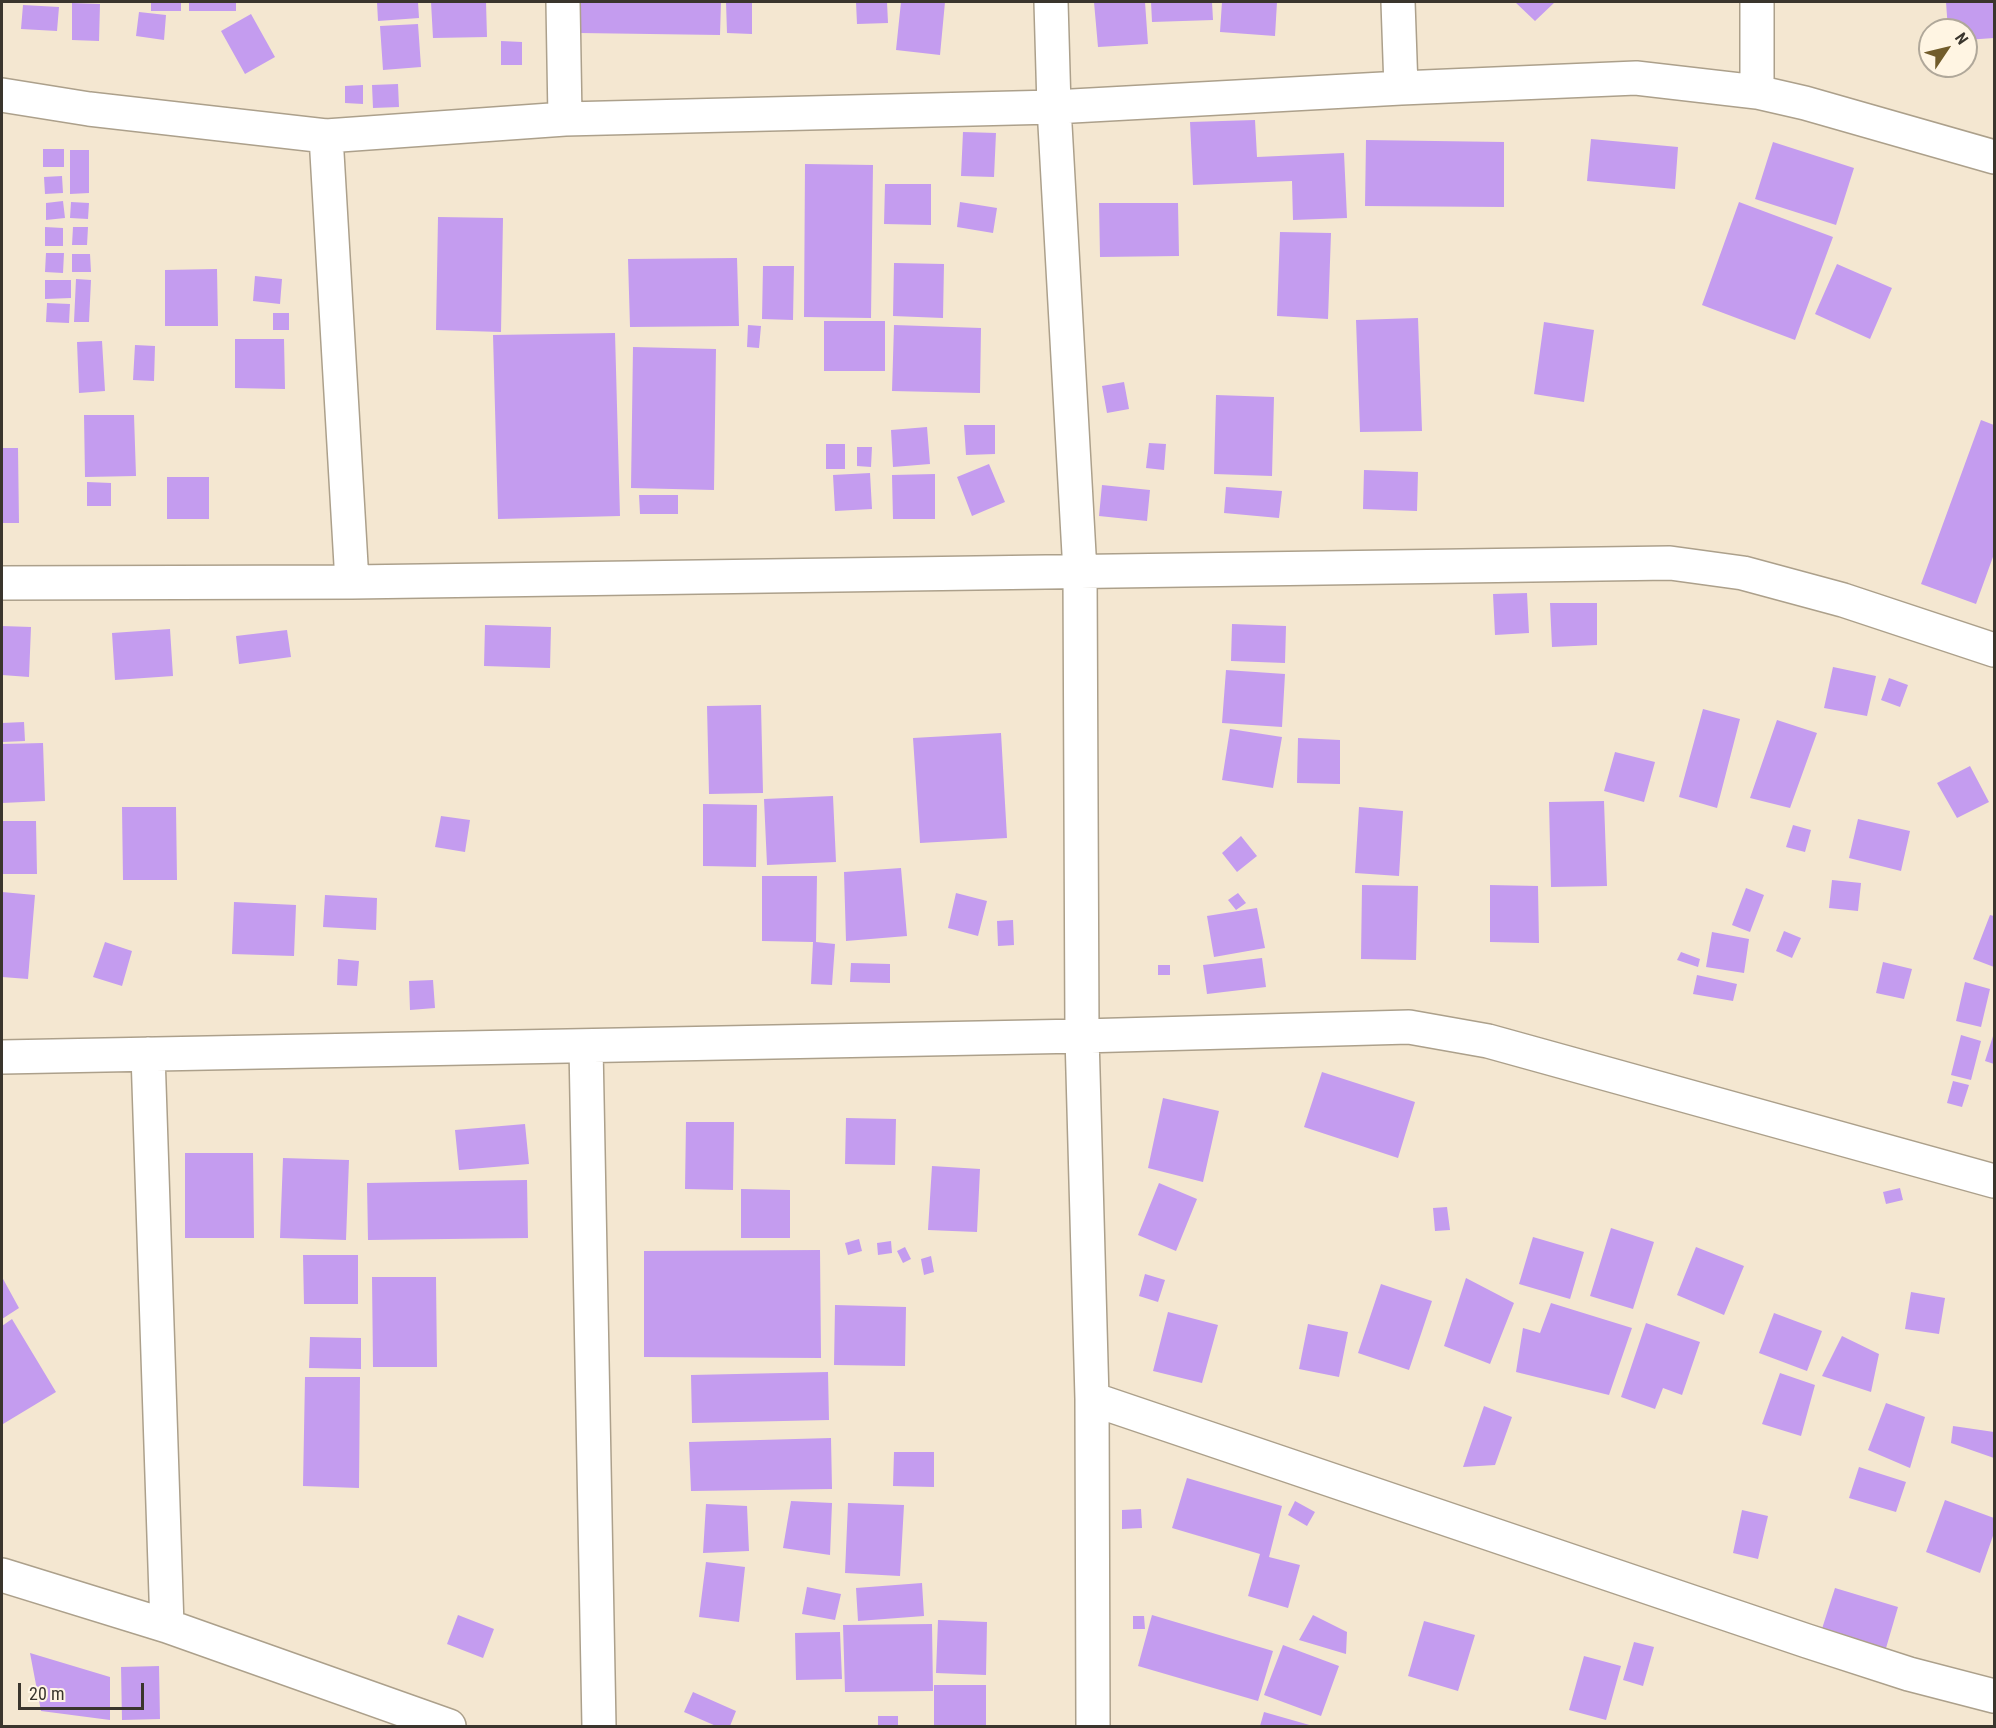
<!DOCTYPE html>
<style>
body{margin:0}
#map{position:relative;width:1996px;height:1728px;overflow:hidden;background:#f4e7d1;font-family:"Roboto Condensed",sans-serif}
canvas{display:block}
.frame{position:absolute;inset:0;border:3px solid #3a352d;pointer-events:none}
.north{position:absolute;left:1918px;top:18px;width:60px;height:60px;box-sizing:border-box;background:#fff5e3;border:2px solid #b0a89a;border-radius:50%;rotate:55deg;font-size:16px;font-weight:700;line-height:24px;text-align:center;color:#3a352d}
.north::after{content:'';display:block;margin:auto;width:21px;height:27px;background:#715c2b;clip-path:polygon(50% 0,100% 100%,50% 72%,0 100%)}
.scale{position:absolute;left:18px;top:1683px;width:126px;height:27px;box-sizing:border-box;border:3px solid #3a352d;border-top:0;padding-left:8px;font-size:18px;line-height:21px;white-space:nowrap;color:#3a352d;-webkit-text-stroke:4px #fff5e3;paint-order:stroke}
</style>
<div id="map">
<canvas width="1996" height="1728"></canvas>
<div class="frame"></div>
<div class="north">N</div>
<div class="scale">20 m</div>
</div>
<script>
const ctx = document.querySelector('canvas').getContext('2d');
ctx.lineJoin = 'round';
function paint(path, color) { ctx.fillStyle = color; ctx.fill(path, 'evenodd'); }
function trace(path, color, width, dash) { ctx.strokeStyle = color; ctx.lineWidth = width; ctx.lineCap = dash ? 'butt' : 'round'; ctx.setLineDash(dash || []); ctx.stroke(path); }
paint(new Path2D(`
 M151,2H181V11H151Z
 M189,2H236V11H189Z
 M377,2H418L419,18L378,21Z
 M431,2H486L487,37L433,38Z
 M580,2H721L720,35L580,33Z
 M726,2H752V34L727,33Z
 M856,2H887L888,23L857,24Z
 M901,2H945L940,55L896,50Z
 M1094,2H1145L1148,44L1098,47Z
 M1151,2H1212L1213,20L1152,22Z
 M1222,2H1277L1275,36L1220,32Z
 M1515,2H1555L1535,21Z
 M1946,2H1994V38L1966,40V30H1948Z
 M72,3L100,4L99,41L72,40Z
 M23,5L59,7L57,31L21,29Z
 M139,12L166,15L164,40L136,36Z
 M251,14L275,57L245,74L221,31Z
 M418,24L421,67L383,70L380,26Z
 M501,41L522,42V65H501Z
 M398,84L399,107L373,108L372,85Z
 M363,85V104L345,103V86Z
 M1255,120L1257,157L1344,153L1347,218L1293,220L1292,181L1193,185L1190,122Z
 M963,132L996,133L994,177L961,176Z
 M1591,139L1678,147L1675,189L1587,181Z
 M1366,140L1504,142V207L1365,206Z
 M1773,142L1854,168L1836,225L1755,199Z
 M43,149H64V167H43Z
 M70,150H89V193L70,194Z
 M805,164L873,165L871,318L804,317Z
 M62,176L63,193L45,194L44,177Z
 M885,184H931V225L884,224Z
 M63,201L65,218L46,220V203Z
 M71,202L89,203L88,219L70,218Z
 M960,202L997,208L993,233L957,227Z
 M1739,202L1833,237L1795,340L1702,305Z
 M1099,203H1178L1179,256L1100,257Z
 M438,217L503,218L501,332L436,330Z
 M45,227L63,228V246H45Z
 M73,227H88L87,245H72Z
 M1280,232L1331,233L1328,319L1277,316Z
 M46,253H64L63,273L45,272Z
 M72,254H90L91,272H72Z
 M737,258L739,326L630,327L628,259Z
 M894,263L944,264L943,318L893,316Z
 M1837,264L1892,288L1870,339L1815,314Z
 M763,266H794L793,320L762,319Z
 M217,269L218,326H165V270Z
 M255,276L282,279L280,304L253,301Z
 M76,279L91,280L89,322H74Z
 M45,280H71V298L45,299Z
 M47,303L70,304L69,323L46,322Z
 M273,313H289V330H273Z
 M1418,318L1422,431L1360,432L1356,320Z
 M824,321H885V371H824Z
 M1544,322L1594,330L1584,402L1534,394Z
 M748,325L761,326L759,348L747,347Z
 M894,325L981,328L980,393L892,391Z
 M615,333L620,516L498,519L493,335Z
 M235,339H284L285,389L235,388Z
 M102,341L105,391L79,393L77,342Z
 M135,345L155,346L154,381L133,380Z
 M633,347L716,349L714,490L631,488Z
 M1124,382L1129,409L1107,413L1102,386Z
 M1216,395L1274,397L1272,476L1214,474Z
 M84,415H134L136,476L85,477Z
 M1981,420L1994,425V554L1976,604L1921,584Z
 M964,425H995V454L966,455Z
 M927,427L930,464L893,467L891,430Z
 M1149,443L1166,444L1164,470L1146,468Z
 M826,444H845V469H826Z
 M857,447H872L871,467L857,466Z
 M2,448H18L19,523H2Z
 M989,464L1005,502L972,516L957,477Z
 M1364,470L1418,472L1417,511L1363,509Z
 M870,473L872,509L835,511L833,475Z
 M935,474V519H893L892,475Z
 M167,477H209V519H167Z
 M87,482L111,483V506H87Z
 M1102,485L1150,490L1147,521L1099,516Z
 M1226,487L1282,491L1279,518L1224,513Z
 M639,495H678V514H640Z
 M1527,593L1529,633L1495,635L1493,594Z
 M1550,603H1597V645L1552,647Z
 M1232,624L1286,626L1285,663L1231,661Z
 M485,625L551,627L550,668L484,666Z
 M2,626L31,627L29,677L2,675Z
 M170,629L173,676L115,680L112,633Z
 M287,630L291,657L239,664L236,636Z
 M1833,667L1876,676L1867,716L1824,708Z
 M1226,670L1285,674L1282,727L1222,723Z
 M1889,678L1908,685L1900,707L1881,700Z
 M761,705L763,793L709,794L707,706Z
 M1703,709L1740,719L1717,808L1679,797Z
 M1777,720L1817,733L1790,808L1750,798Z
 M24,722L25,741L2,742V723Z
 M1230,729L1282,737L1273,788L1222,780Z
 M1001,733L1007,838L920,843L913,738Z
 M1298,738L1340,740V784L1297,783Z
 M43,743L45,801L2,803V744Z
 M1615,752L1655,762L1644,802L1604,791Z
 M1970,766L1989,802L1957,818L1937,783Z
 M833,796L836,862L767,865L764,799Z
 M1604,801L1607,886L1551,887L1549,802Z
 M703,804L757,805L756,867L703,866Z
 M122,807H176L177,880H123Z
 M1359,807L1403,811L1399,876L1355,873Z
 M441,816L470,820L465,852L435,847Z
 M1858,819L1910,831L1901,871L1849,858Z
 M2,821H36L37,874H2Z
 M1793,825L1811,830L1805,852L1786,847Z
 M1241,836L1257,856L1237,872L1222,853Z
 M901,868L907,936L846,941L844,872Z
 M762,876H817L816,942L835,944L832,985L811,984L813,942L762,941Z
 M1832,880L1861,883L1858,911L1829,908Z
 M1362,885L1418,886L1416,960L1361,959Z
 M1490,885L1538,886L1539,943L1490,942Z
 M1746,888L1764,895L1750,932L1732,925Z
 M2,892L35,895L28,979L2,977Z
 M956,893L987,901L978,936L948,928Z
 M1238,893L1246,903L1236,910L1228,900Z
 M325,895L377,898L376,930L323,927Z
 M234,902L296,905L294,956L232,954Z
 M1257,908L1265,948L1214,957L1207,916Z
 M1990,915L1994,916V967L1973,959Z
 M1013,920L1014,945L998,946L997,921Z
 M1784,931L1801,938L1792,958L1776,951Z
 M1712,932L1749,939L1744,973L1706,967Z
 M105,942L132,951L122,986L93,977Z
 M1681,952L1700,959L1698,967L1677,960Z
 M1262,958L1266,987L1207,994L1203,965Z
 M338,959L359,961L357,986L337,985Z
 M1883,962L1912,969L1904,999L1876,993Z
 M851,963L890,964V983L850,982Z
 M1158,965H1170V975H1158Z
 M1697,975L1737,984L1733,1001L1693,994Z
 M433,980L435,1008L410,1010L409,981Z
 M1965,982L1990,989L1981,1027L1956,1021Z
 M1994,1033V1064L1985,1061Z
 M1961,1035L1981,1041L1971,1080L1951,1075Z
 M1322,1072L1415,1102L1398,1158L1304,1127Z
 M1953,1081L1969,1085L1962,1107L1947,1103Z
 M1163,1098L1219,1111L1203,1182L1148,1168Z
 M846,1118L896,1119L895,1165L845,1164Z
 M686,1122H734L733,1190L685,1189Z
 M525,1124L529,1164L459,1170L455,1130Z
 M185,1153H253L254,1238H185Z
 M283,1158L349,1160L346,1240L280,1238Z
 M932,1166L980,1169L977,1232L928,1230Z
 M527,1180L528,1238L368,1240L367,1183Z
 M1159,1183L1197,1199L1176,1251L1138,1235Z
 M1900,1188L1903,1200L1886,1204L1883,1192Z
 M741,1189L790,1190V1238H741Z
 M1447,1207L1450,1230L1435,1231L1433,1208Z
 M1611,1228L1654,1242L1633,1309L1590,1296Z
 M1533,1237L1584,1252L1570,1299L1519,1284Z
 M859,1239L862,1251L848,1255L845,1243Z
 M891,1241L892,1253L878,1255L877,1243Z
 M905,1247L911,1259L903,1263L897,1251Z
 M1696,1247L1744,1266L1724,1315L1677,1295Z
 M820,1250L821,1358L644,1357V1251Z
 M303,1255H358V1304H304Z
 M931,1256L934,1272L924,1275L921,1259Z
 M1145,1274L1165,1280L1158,1302L1139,1296Z
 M2,1277L19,1308L2,1319Z
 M372,1277H436L437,1367H373Z
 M1466,1278L1514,1303L1490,1364L1444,1346Z
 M1381,1284L1432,1301L1409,1370L1358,1353Z
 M1911,1292L1945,1298L1939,1334L1905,1329Z
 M1551,1303L1632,1328L1609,1395L1516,1372L1523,1328L1540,1333Z
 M835,1305L906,1307L905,1366L834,1365Z
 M1168,1312L1218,1325L1202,1383L1153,1371Z
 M1774,1313L1822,1331L1807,1371L1759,1353Z
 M12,1319L56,1392L3,1424L2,1326Z
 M1646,1323L1700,1342L1682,1395L1663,1388L1655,1409L1621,1397Z
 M1308,1324L1348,1332L1339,1377L1299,1369Z
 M1842,1336L1879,1354L1871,1392L1822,1376Z
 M310,1337L361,1338V1369L309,1368Z
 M828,1372L829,1420L692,1423L691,1375Z
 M1780,1373L1815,1385L1801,1436L1762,1424Z
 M305,1377H360L359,1488L303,1486Z
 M1886,1403L1925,1417L1910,1468L1868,1450Z
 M1484,1406L1512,1417L1495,1465L1463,1467Z
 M1953,1426L1994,1432V1458L1951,1443Z
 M831,1438L832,1489L691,1491L689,1442Z
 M894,1452H934V1487L893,1486Z
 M1859,1467L1906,1482L1896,1512L1849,1498Z
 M1187,1478L1282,1506L1269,1557L1300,1565L1288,1608L1248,1596L1260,1554L1172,1528Z
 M1945,1500L1994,1518V1533L1980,1573L1926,1552Z
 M791,1501L832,1503L830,1555L783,1548Z
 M1295,1501L1315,1512L1307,1526L1288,1515Z
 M848,1503L904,1505L900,1576L845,1573Z
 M706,1504L747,1506L749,1551L703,1553Z
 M1141,1509L1142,1528L1122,1529V1510Z
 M1742,1510L1768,1516L1758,1559L1733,1553Z
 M706,1562L745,1567L739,1622L699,1617Z
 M922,1583L924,1616L858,1621L856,1588Z
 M807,1587L841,1594L835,1620L802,1614Z
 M1835,1588L1898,1607L1884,1655L1820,1635Z
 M458,1615L494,1629L483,1658L447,1644Z
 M1152,1615L1273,1651L1258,1701L1138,1666Z
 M1313,1615L1347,1632L1346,1654L1299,1640Z
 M1133,1616H1144L1145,1629H1133Z
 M938,1620L987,1622L986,1675L936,1673Z
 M1424,1621L1475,1635L1458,1691L1408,1676Z
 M932,1624L933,1691L845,1692L843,1625Z
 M840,1632L842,1679L796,1680L795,1633Z
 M1634,1642L1654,1647L1643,1686L1623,1680Z
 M1283,1645L1339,1666L1321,1716L1264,1695Z
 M30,1653L110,1677V1720L41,1711Z
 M1584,1656L1621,1666L1606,1720L1569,1710Z
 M159,1666L160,1719L122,1720L121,1667Z
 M934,1685H986V1726H934Z
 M693,1692L736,1711L730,1726H716L684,1712Z
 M1264,1712L1313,1726H1260Z
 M878,1716H898V1726H878Z`), '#c49cef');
const street = new Path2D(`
 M563,2L565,119
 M1051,2L1054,107L1080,572L1082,1036L1092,1399L1093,1726
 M1398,2L1401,88
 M1757,2V92
 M2,95L89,109L326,136L565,119L1054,107L1401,88L1636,78L1757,92L1805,103L1994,157
 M326,136L352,582
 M2,583L352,582L1670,563L1743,573L1843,600L1994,650
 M586,1046L599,1726
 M148,1054L167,1626
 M2,1057L1082,1036L1409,1027L1488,1041L1994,1181
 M1092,1399L1807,1641L1909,1674L1994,1696
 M2,1575L167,1626L449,1726`);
trace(street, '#aca08b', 36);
trace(street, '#fff', 33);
</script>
